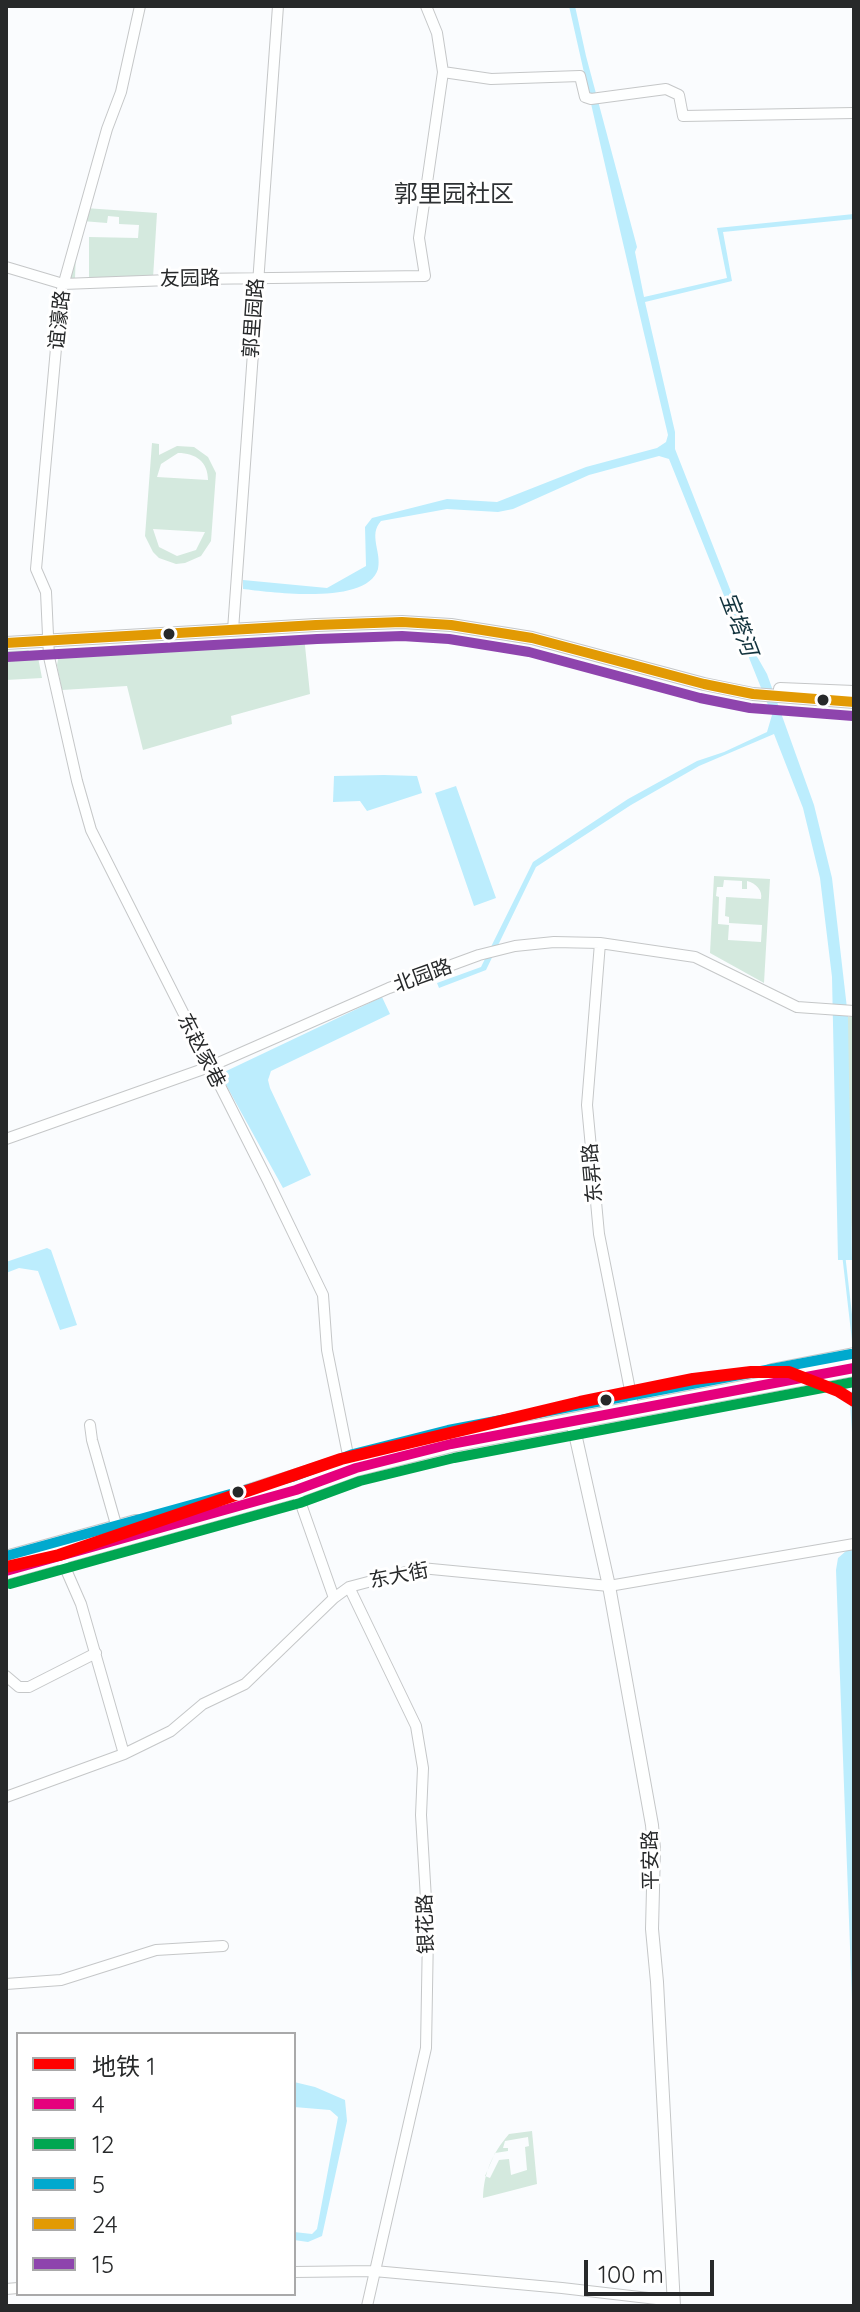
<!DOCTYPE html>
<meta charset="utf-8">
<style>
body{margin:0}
#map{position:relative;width:860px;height:2312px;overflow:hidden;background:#fafcfe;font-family:Quicksand,"Noto Sans SC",sans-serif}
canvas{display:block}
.frame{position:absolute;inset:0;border:8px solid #27292a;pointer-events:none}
.legend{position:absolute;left:16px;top:2032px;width:280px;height:264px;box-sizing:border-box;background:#fff;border:2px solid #a9a9aa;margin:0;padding:10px 14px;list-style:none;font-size:24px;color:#27292a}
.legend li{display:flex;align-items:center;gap:16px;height:40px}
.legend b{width:40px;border:2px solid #a9a9aa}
.scale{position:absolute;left:584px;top:2260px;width:130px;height:36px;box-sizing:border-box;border:4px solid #27292a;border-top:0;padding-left:10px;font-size:24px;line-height:28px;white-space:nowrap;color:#27292a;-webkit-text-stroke:6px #fff;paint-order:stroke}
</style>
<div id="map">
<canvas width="860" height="2312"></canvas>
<div class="frame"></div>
<ul class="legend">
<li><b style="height:10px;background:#f00"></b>地铁 1</li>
<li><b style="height:10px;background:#e5007d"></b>4</li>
<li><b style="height:10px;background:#00a651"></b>12</li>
<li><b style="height:10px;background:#00a9ce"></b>5</li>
<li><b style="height:10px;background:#e29a04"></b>24</li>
<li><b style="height:10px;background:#8e44ad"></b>15</li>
</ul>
<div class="scale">100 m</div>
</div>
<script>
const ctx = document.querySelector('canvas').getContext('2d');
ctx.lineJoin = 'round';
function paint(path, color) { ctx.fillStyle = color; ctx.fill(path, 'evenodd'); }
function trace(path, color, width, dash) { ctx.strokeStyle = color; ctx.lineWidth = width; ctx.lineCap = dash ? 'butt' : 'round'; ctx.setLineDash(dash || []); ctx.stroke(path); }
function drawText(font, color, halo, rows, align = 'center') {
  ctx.font = font + ' Quicksand,"Noto Sans SC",sans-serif'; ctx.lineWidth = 6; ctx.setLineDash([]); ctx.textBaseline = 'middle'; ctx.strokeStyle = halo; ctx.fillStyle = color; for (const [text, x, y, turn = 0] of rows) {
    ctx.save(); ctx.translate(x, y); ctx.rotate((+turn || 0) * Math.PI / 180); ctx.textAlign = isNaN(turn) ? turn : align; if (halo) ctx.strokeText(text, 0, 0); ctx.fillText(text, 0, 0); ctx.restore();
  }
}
paint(new Path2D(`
 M85,208L157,213L153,278L62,280ZM108,216L119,217V224L139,225L138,238L89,237V278H75L76,251L82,221L107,223Z
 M152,443L159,444V455L177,446L194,447L208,457L216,473L211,541L201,556L185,563L176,564L159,558L153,552L145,536ZM178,453C196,453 208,462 208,480L157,477L161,464ZM153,529L204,532H205L196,550L177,556L159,547Z
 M304,636L310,694L231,716L232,724L143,750L127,686L62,690L57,665L59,654L67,650Z
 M28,650L38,657L42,678L6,680V651Z
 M714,876L770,879L764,983L710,953ZM724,880L742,881V889H747V881C756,883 763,891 761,899L726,897L725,916L729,917V923L762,925L761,942L728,940L729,925L718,924L719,897L716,896L717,887H723Z
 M848,1017H854V1282L848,1162Z
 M532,2131L537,2184L483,2198C484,2172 492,2154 509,2134ZM528,2137L529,2146L525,2147L527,2170L511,2175L509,2159L499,2160L490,2178L485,2176L495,2153L508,2151V2148H503L505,2141Z`), '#d4e9de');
paint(new Path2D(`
 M569,6H575L586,56L637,247L635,252L644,297L727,278L717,228L854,214V219L723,232L732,281L645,302L675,432V449L755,653L767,674L814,805L832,878L848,1017L852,1260H838L832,977L820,878L803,808L774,734L699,766L631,805L536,867L486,970L439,988L437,983L481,967L533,862L628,799L697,761L724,752L767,732L772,715L669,459L659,456L589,475L513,509L498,512L447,509L381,521C368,535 382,552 378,569C367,606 270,592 243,589V580L327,588L366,566L365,527L372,518L447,499L497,502L586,467L657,448L666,442L668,435C634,292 601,149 569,6Z
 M384,775L417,776L422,793L367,811L360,801L333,802L334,776Z
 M456,786L496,898L474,906L435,793Z
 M382,997L390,1014L271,1071L268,1080L270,1088L311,1175L283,1188L220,1074Z
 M47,1248L51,1250L77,1325L60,1330L38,1271L19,1268L6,1273V1262Z
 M854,1550V2055L836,1570L838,1558L846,1551Z
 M294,2082L315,2087L345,2100L347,2121L322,2236L308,2242L294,2240V2232L312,2234L317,2229L338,2117L330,2110L294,2107Z`), '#bcedfd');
trace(new Path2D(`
 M844,1258L854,1345
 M854,1390L851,1395L854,1440`), '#bcedfd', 3);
const minor = new Path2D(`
 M140,6L121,92L107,129L61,293L36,569L46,592L49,657L77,781L91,830L268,1181L323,1295L327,1350L349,1460
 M443,72L491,79L580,76L585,97L591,99L666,89L679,95L683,116L854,113
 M6,267L63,284L196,279L425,276L419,238L443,72L437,33L426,6
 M233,630L278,6
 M600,943L587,1105L599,1234L632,1400
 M6,1139L209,1067L389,988L479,955L515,946L554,942L600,943L695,957L797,1007L854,1011
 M90,1425L92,1440L117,1528
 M296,1490L334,1598
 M60,1556L81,1604L124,1754
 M349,1587L416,1726L423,1768L421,1815L428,1933L426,2048L367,2306
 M6,1676L19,1687H29L96,1653
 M6,1797L124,1754L171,1731L203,1704L245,1684L334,1598L349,1587L421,1568L609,1586L854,1544
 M6,1984L61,1980L156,1950L223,1946
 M294,2272L374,2271L562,2288L674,2301
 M6,2289L18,2288`);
const tertiary = new Path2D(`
 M6,643L316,625L402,622L451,625L532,638L704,684L753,694L854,702
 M780,689L854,692
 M572,1420L609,1586L652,1825L654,1849L652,1929L657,1982L674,2306`);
const primary = new Path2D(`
 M772,1372L854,1356
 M247,1493L350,1460
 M6,1559L136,1523
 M6,1571L296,1490L356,1468L451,1444L854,1368`);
trace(minor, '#c5c7c8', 12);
trace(tertiary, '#c5c7c8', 14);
trace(primary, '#c5c7c8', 18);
trace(minor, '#feffff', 10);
trace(tertiary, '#feffff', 12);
trace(primary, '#feffff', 16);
trace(new Path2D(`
 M6,1571L296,1490L356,1468L451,1444L854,1368`), '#e5007d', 10);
trace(new Path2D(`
 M10,1584L300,1503L360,1481L454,1458L854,1382`), '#00a651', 10);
trace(new Path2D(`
 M6,1556L292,1477L353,1454L448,1430L851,1354`), '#00a9ce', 10);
trace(new Path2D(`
 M6,643L316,625L402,622L451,625L532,638L704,684L753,694L854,702`), '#e29a04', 10);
trace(new Path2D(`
 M7,657L317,639L402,636L449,639L529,652L700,698L750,708L853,716`), '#8e44ad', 10);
trace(new Path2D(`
 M6,1567L59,1555L341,1459L580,1402L693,1379L751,1372H789L838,1391L854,1401`), '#f00', 12);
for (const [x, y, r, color] of [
 [169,634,7,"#27292a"],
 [823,700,7,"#27292a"],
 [606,1400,7,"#27292a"],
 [238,1492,7,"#27292a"]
]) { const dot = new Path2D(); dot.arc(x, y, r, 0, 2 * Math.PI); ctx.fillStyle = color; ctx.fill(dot); trace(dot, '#fff', 3); }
drawText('20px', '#27292a', '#fff', [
 ["友园路",190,279,-1],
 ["郭里园路",254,318,-86],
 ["谊濠路",60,320,-84],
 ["北园路",423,976,-20],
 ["东赵家巷",201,1051,63],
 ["东昇路",593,1173,-95],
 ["东大街",399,1576,-11],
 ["平安路",651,1860,-91],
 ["银花路",426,1924,-92]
]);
drawText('italic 22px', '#12333d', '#fff', [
 ["宝塔河",738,624,69]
]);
drawText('24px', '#2e3133', '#fff', [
 ["郭里园社区",454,195]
]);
</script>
